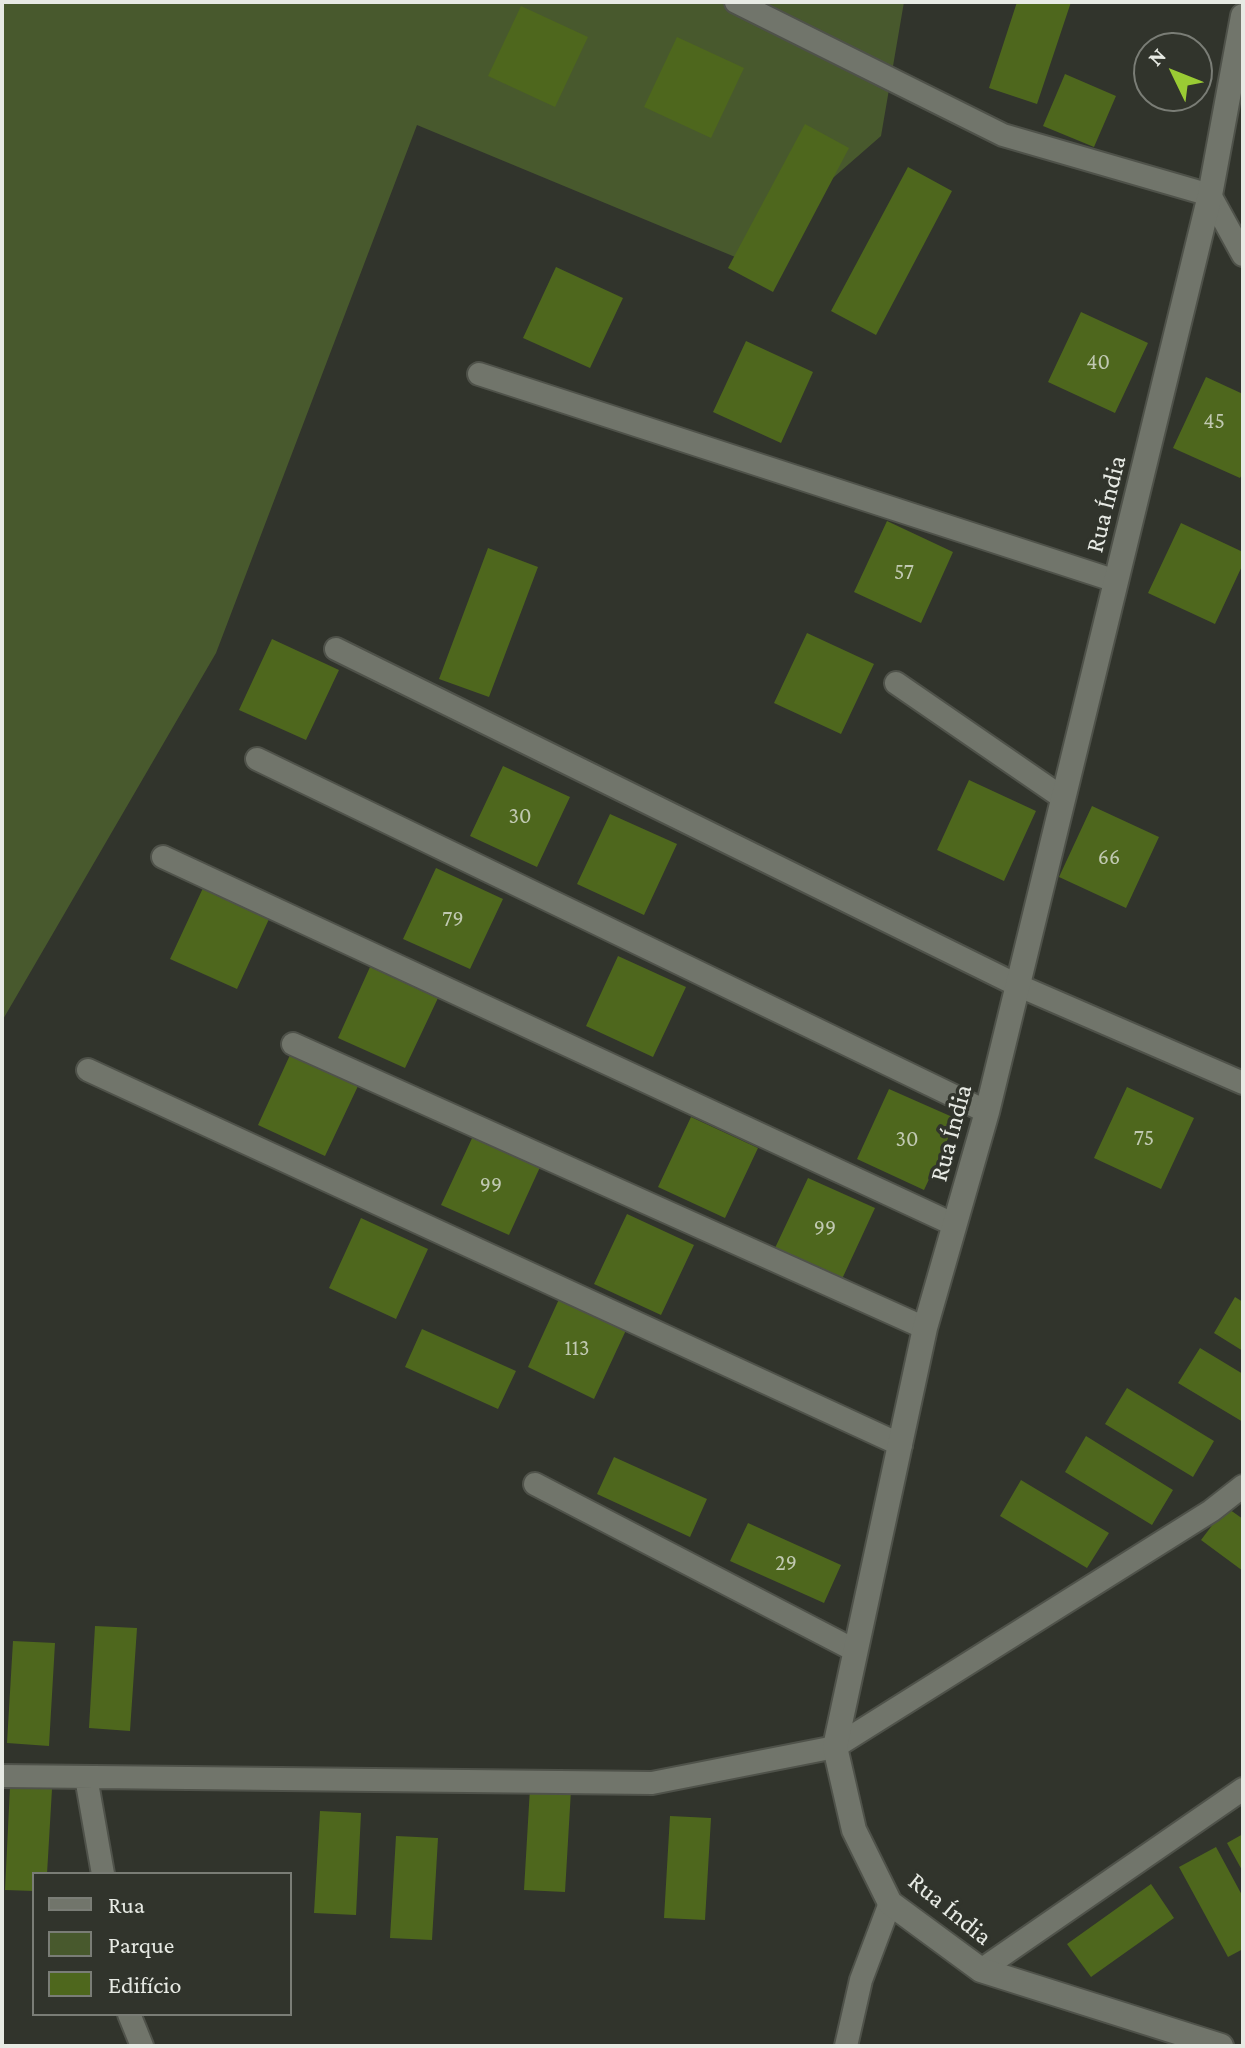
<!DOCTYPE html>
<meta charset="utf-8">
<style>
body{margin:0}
#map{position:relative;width:1245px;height:2048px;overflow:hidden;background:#31342c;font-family:"Crimson Pro",serif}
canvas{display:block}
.frame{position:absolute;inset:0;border:4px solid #e7eae4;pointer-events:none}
.legend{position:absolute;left:32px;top:1872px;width:260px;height:144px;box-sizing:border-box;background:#31342c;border:2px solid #7a7d76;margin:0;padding:10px 14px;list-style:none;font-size:24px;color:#e7eae4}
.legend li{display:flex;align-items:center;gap:16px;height:40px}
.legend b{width:40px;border:2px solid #7a7d76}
.north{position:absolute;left:1133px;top:32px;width:80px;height:80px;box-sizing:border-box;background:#31342c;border:2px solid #7a7d76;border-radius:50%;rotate:313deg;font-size:22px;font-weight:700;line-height:32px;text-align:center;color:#e7eae4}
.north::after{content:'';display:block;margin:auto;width:28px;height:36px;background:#9acb34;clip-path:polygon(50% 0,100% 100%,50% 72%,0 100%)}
</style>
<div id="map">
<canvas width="1245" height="2048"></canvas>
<div class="frame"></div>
<ul class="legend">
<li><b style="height:10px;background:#71756b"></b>Rua</li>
<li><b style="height:22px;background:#48592d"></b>Parque</li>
<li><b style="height:22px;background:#4e671d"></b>Edifício</li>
</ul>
<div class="north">N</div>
</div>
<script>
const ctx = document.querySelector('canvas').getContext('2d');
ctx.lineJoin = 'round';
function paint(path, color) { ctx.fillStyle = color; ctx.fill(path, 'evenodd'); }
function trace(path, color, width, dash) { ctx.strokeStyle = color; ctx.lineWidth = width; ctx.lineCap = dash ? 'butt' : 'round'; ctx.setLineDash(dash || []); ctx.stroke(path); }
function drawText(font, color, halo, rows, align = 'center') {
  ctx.font = font + ' "Crimson Pro",serif'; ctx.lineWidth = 7; ctx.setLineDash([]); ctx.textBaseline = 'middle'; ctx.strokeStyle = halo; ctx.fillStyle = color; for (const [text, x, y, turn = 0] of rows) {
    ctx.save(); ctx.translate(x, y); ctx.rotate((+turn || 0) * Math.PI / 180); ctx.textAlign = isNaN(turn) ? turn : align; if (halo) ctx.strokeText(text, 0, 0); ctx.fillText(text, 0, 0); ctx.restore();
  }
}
paint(new Path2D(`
 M2,2H904L881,136L740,259L417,125L216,653L2,1021Z`), '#48592d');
paint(new Path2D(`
 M1017,2H1071L1037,104L989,88Z
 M521,6L588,37L555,107L488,76Z
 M677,37L744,68L711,138L644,107Z
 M1065,74L1116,96L1094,147L1043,126Z
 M805,124L849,148L773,292L728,268Z
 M908,167L952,191L876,335L831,311Z
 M556,267L623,298L590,368L523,338Z
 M1081,312L1148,343L1115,413L1048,382Z
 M746,341L813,372L781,443L713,412Z
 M1206,377L1243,394V473L1240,478L1173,448Z
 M887,521L953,552L921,623L854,592Z
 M1181,523L1243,552V564L1215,624L1148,593Z
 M488,548L538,567L489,697L439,679Z
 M807,633L874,664L841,734L774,703Z
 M272,639L339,670L306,740L239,710Z
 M503,766L570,797L537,867L470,836Z
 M969,780L1036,811L1004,881L937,850Z
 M1092,806L1159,837L1126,908L1059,877Z
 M610,814L677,844L644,915L577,884Z
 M436,868L503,899L470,969L403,939Z
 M203,888L269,919L237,989L170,959Z
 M618,956L686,987L653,1057L586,1026Z
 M370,967L438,998L405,1068L338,1038Z
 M290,1055L358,1086L325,1156L258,1125Z
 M1127,1087L1194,1118L1161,1189L1094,1158Z
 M889,1089L957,1119L924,1190L857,1159Z
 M691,1117L758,1148L725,1218L658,1187Z
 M474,1134L541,1165L509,1235L441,1205Z
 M808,1178L875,1208L842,1279L775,1248Z
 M627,1214L694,1245L661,1315L594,1284Z
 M361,1218L428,1249L396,1319L329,1288Z
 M560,1297L627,1328L594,1399L528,1367Z
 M1235,1297L1243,1302V1351L1214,1333Z
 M422,1329L516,1371L498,1409L405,1367Z
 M1200,1348L1243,1374V1422L1178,1383Z
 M1127,1388L1214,1441L1193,1477L1105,1424Z
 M1086,1436L1173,1490L1152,1525L1065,1472Z
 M614,1457L707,1499L690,1537L597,1494Z
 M1021,1480L1109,1533L1087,1568L1000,1516Z
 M1226,1507L1243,1519V1571L1201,1540Z
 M748,1523L841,1565L824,1603L730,1561Z
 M95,1626L137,1628L130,1731L89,1728Z
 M13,1641L55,1643L49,1746L7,1743Z
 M10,1787L52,1789L47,1874H34V1891L5,1890Z
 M530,1788L571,1790L565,1892L524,1890Z
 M320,1811L361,1813L356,1915L314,1913Z
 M670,1816L711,1818L705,1920L664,1918Z
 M1243,1834V1872L1227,1843Z
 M396,1836L438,1838L432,1940L390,1938Z
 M1216,1847L1243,1897V1949L1228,1957L1179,1867Z
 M1151,1884L1174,1918L1091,1977L1067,1944Z`), '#4e671d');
const service = new Path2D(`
 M736,2L1003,135L1210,195L1243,255
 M479,374L1116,581
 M336,649L1017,985L1243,1083
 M896,683L1063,798
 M257,759L987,1112
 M163,857L955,1225
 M293,1044L925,1328
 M88,1070L901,1445
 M535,1484L856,1651
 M2,1776L652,1783L835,1747L1211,1511L1243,1486
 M86,1777L103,1874
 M981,1970L1243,1789
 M129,2014L142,2046
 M846,2046L861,1980L890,1903`);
const minor = new Path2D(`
 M1221,2046L981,1970L890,1903L854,1830L835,1747L925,1328L987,1112L1210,195L1243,16`);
trace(service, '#4f524a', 26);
trace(minor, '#4f524a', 28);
trace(service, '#71756b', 22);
trace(minor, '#71756b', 24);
drawText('22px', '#c1c9b2', null, [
 ["40",1098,362],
 ["45",1214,421],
 ["57",904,572],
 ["30",520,816],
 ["66",1109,857],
 ["79",453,919],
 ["75",1144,1138],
 ["30",907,1139],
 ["99",491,1185],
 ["99",825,1228],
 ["113",577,1348],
 ["29",786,1563]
]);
drawText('26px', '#e7eae4', '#31342c', [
 ["Rua Índia",1106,504,-76],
 ["Rua Índia",951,1133,-75],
 ["Rua Índia",950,1909,39]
]);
</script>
